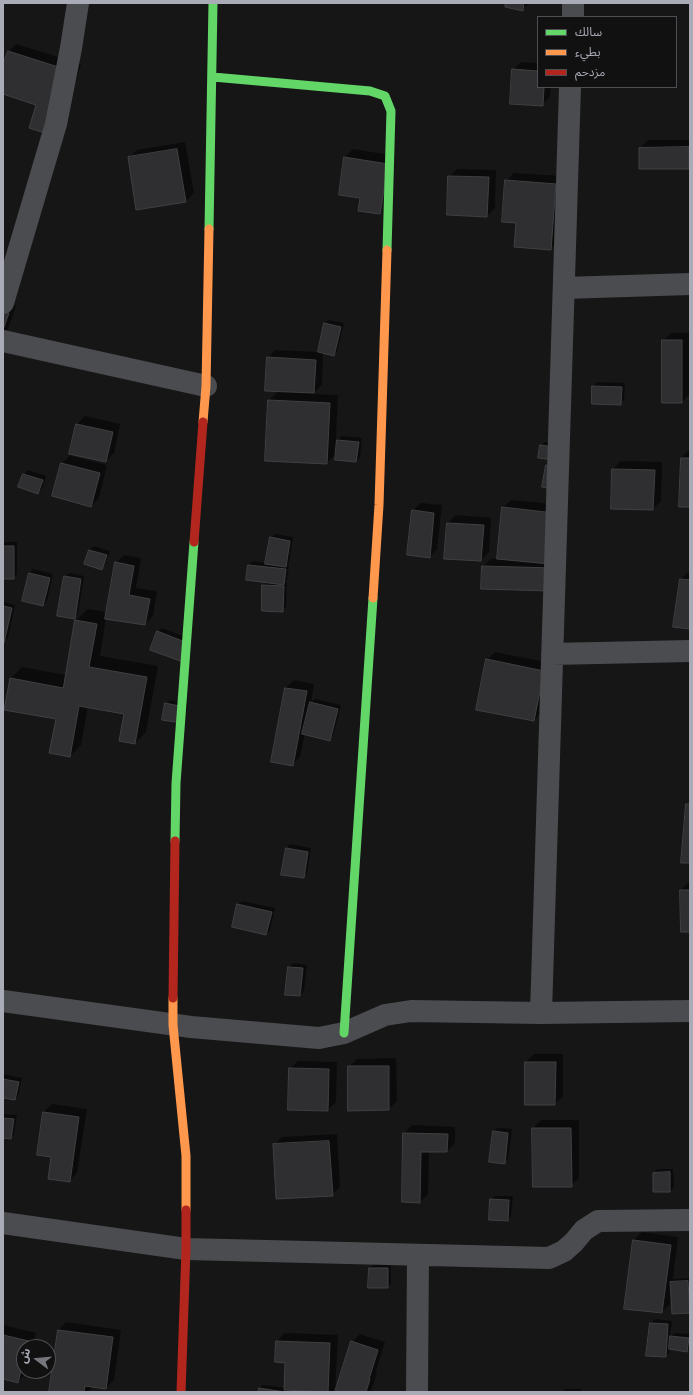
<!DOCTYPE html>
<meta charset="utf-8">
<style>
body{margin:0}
#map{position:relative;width:693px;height:1395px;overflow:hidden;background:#161617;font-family:"Fira Sans","Noto Sans Arabic",sans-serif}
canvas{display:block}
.frame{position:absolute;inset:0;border:4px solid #a9abb6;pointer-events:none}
.legend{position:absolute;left:537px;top:16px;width:140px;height:72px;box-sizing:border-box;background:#111112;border:1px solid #4e4f54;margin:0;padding:5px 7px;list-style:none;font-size:12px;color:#a9abb6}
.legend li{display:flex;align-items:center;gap:8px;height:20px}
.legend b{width:20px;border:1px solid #4e4f54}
.north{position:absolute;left:16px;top:1339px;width:40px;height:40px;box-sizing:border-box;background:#111112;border:1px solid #4e4f54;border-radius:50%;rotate:286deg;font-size:11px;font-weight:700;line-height:16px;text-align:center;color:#a9abb6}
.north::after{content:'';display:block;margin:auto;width:14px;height:18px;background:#76777e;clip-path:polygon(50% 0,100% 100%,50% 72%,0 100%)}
</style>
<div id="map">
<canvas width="693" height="1395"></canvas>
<div class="frame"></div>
<ul class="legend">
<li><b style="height:5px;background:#63d668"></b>سالك</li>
<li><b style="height:5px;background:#ff974d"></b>بطيء</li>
<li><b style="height:5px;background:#b3261e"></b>مزدحم</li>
</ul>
<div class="north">ش</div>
</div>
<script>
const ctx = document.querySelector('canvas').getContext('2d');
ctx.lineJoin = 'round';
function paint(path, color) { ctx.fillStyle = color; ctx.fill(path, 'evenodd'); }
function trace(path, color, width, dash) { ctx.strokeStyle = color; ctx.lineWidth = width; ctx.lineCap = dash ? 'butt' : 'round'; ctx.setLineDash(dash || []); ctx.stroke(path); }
paint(new Path2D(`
 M506,3H529L522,10Z
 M16,44L81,64L62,127L37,104L3,93V68L8,52Z
 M521,62L538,63V87H551L550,97L542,105L513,70Z
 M648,140H690V166L688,168L640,148Z
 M185,142L194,193L186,201L137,209L129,158L137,150Z
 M353,149L396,156L361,197L345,157Z
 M457,169L496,170L495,208L487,216L448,214L449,177Z
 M514,173L563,176L558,241L550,249L517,222L506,181Z
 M3,302L16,306L8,329L3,334Z
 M329,320L344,323L337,351L333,355L323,352L322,385L312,394L338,395L335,455L327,463L269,400L279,391L268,358L275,350L319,352L325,323Z
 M671,333H690L689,394L682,402L663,341Z
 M597,382L625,383L624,400L620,404L593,386Z
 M85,416L120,424L114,453L106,461L72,454V456L107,465L99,498L91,506L53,496L62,463L72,454L77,424Z
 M342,436L362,438L360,457L356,461L336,459L338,440Z
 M545,442L565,444L564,456L541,446Z
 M689,450H690V506L681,458Z
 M621,461L662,462L661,501L653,509L612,508L613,469Z
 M28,470L46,476L42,489L38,493L20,487L24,474Z
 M511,500L562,505L552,590L483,566L491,559H498L503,508Z
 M420,503L442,505L437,549L430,557L413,511Z
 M456,515L491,518L489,552L481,560L448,523Z
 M275,534L293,537L289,563L286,565H289L287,580L285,582H287L286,607L282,611L263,610V585L267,582L249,565L253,561L266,563L271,538Z
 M3,542H17V574L14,578H3Z
 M94,546L110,551L105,565L101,569L86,564L90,550Z
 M124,555L141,558L136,588L157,591L153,616L145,624L106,618L100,656L158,666L146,732L135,743L125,713L88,706L81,745L70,756L57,718L10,679L22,667L66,675L76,620L88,609L107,612L116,563Z
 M33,569L53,574L47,601L43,605L30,573Z
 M688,572H690V628L680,580Z
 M69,573L84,576L78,614L74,618L65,577Z
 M3,602L15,605L8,638L4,641Z
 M162,628L193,640L151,649L158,632Z
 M495,652L551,663L542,712L534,720L487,660Z
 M294,680L314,684L311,703L315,699L341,705L333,736L330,739L305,733L300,757L292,765L286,688Z
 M170,700L188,703L185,718L166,704Z
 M290,844L311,848L307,873L303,877L287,848Z
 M689,882H690V931L681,890Z
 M242,901L275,908L270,930L266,934L238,905Z
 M293,963L307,965L304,991L300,995L286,994L289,967Z
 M534,1054H563V1096L555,1104L526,1062Z
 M396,1058L397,1101L389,1109L349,1067L357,1059Z
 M298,1061L337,1062L336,1102L328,1110L290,1069Z
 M3,1074L22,1078L18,1096L14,1099L3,1097Z
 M52,1104L87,1109L77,1173L69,1181L52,1156L38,1154L44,1112Z
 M3,1114L17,1115L14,1134L11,1138L3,1137Z
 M541,1120H579V1178L571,1186L533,1128Z
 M412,1125L455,1127V1143L447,1151H429L428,1194L420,1202L404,1133Z
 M498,1128L512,1129L508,1159L504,1163L494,1131Z
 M337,1134L340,1187L332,1195L274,1145L282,1137Z
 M657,1169H673L674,1187L670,1191H654V1173Z
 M495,1196H513L511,1216L508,1220L491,1200Z
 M642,1232L678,1237L673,1279L690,1278V1312L671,1297L670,1304L662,1312L634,1240Z
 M374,1264L391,1265V1284L388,1287L370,1268Z
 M655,1319L672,1321L670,1337L675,1333L690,1334V1347L686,1351L670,1348L669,1353L665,1356L647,1355L651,1323Z
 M66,1322L121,1330L114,1380L106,1388L91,1386V1389L88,1392H50L59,1330Z
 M3,1325L36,1333L32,1347H24V1371H26L25,1374L18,1382L3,1378Z
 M285,1333L338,1335L335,1392L352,1342L360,1334L385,1342L376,1371L377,1372L371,1392H315V1390L299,1389L298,1392H259V1389L263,1385L285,1388L286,1362L277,1341Z
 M565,1389H581V1392H561Z`), '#0007');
const building = new Path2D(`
 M502,3H524L523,11L505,7V4Z
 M8,51L74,72L54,136L29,128L36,105L3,94V65Z
 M512,69L538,71V87H544L543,106L510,104Z
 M689,147V169H639V148Z
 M177,149L186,202L136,210L128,157Z
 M344,157L388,164L380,214L358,211L360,198L339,195Z
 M448,176L489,177L487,217L447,215Z
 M505,180L556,184L551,250L514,247L516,223L502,222Z
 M3,312L9,313L3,330Z
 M324,323L341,327L334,356L318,352Z
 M662,340H682V403H662Z
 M267,357L316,360L314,393L265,391Z
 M592,386L622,387L621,405L592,404Z
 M268,400L330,403L327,464L265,461Z
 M76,424L113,432L106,462L69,454Z
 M337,440L359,442L356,462L335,460Z
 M540,445L562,448L561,461L538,458Z
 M681,458H690V507H679Z
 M61,463L100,473L91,507L52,496Z
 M546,465L562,467L559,490L542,487Z
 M612,469L655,470L653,510L611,509Z
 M23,474L43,480L38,494L18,487Z
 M502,507L554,513L550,564L497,559Z
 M412,510L434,513L430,558L407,555Z
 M447,523L484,525L481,561L444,559Z
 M270,537L290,541L286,567L265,564Z
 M3,546H14V579H3Z
 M89,550L107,555L102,570L84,564Z
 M115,562L134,566L129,595L150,599L145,625L105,619Z
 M248,565L286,569L284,585L246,580Z
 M482,566L553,568L552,591L481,589Z
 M29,573L50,578L43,606L22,601Z
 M64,576L81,579L75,619L57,616Z
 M680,579L690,580V629L673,627Z
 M262,585L284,586L283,612L262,611Z
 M3,606L12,608L4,643L3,642Z
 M75,620L97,624L89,667L147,677L135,744L119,741L124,714L79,706L70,757L49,753L56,719L4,710L10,678L63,688Z
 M157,631L190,644L183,662L150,650Z
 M486,659L544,671L534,721L476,710Z
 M285,688L307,691L293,766L271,762Z
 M310,702L338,709L330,741L302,734Z
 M165,703L184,707L182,723L162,720Z
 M686,804H690V863H681Z
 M286,848L308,852L304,878L281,875Z
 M680,890H690V932H681Z
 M237,904L272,912L266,935L232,927Z
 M288,967L303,968L300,996L285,995Z
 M525,1062H556L555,1105H525Z
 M348,1066H389V1110L348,1111Z
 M289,1068L329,1069L328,1111L288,1110Z
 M3,1079L19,1082L15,1100L3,1098Z
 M43,1112L79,1117L70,1182L48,1179L51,1157L37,1155Z
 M3,1118L14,1119L11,1139L3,1138Z
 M532,1128H571L572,1187H533Z
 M493,1131L508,1133L505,1164L489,1162Z
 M403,1133L448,1134L447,1152H421L420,1203L402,1202Z
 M329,1141L333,1196L276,1199L273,1144Z
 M670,1172V1192H653V1173Z
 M490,1199L509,1200L508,1221L489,1220Z
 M633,1240L671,1245L662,1313L624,1309Z
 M369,1268H388V1288H368Z
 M688,1281L690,1313L672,1314L670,1282Z
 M650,1323L668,1324L666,1357L646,1356Z
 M58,1330L113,1337L106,1389L85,1386L84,1392H49Z
 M3,1335L29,1341L27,1347H24V1359L18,1383L3,1379Z
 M670,1336L689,1338L687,1352L669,1349Z
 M276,1341L330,1343L328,1392L284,1390L285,1363L275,1362Z
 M351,1341L378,1350L369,1379H370L366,1392H335Z
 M259,1388L285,1392H258Z`);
paint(building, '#2f2f31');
trace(building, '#3f4043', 1);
trace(new Path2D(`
 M573,17V3
 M564,288L690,284
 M3,303L56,124L71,48L78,3
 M3,341L206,386
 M552,654L690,651
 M3,1001L191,1027L319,1038L344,1033L385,1015L411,1011L541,1013L690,1011
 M541,1013L570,87
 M3,1223L186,1249L549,1258L564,1251L574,1242L584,1230L598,1221L690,1220
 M417,1392L418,1255`), '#4b4c4f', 22);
trace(new Path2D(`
 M213,77L370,91L385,96L391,111L387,250
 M209,229L213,3
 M175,841L176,783L194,542
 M344,1033L373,598`), '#63d668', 9);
trace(new Path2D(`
 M203,422L206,386L209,229
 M373,598L379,505L387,250
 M173,998V1025L186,1156V1210`), '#ff974d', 9);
trace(new Path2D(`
 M194,542L203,422
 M173,998L175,841
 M181,1392L186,1249V1210`), '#b3261e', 9);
</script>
